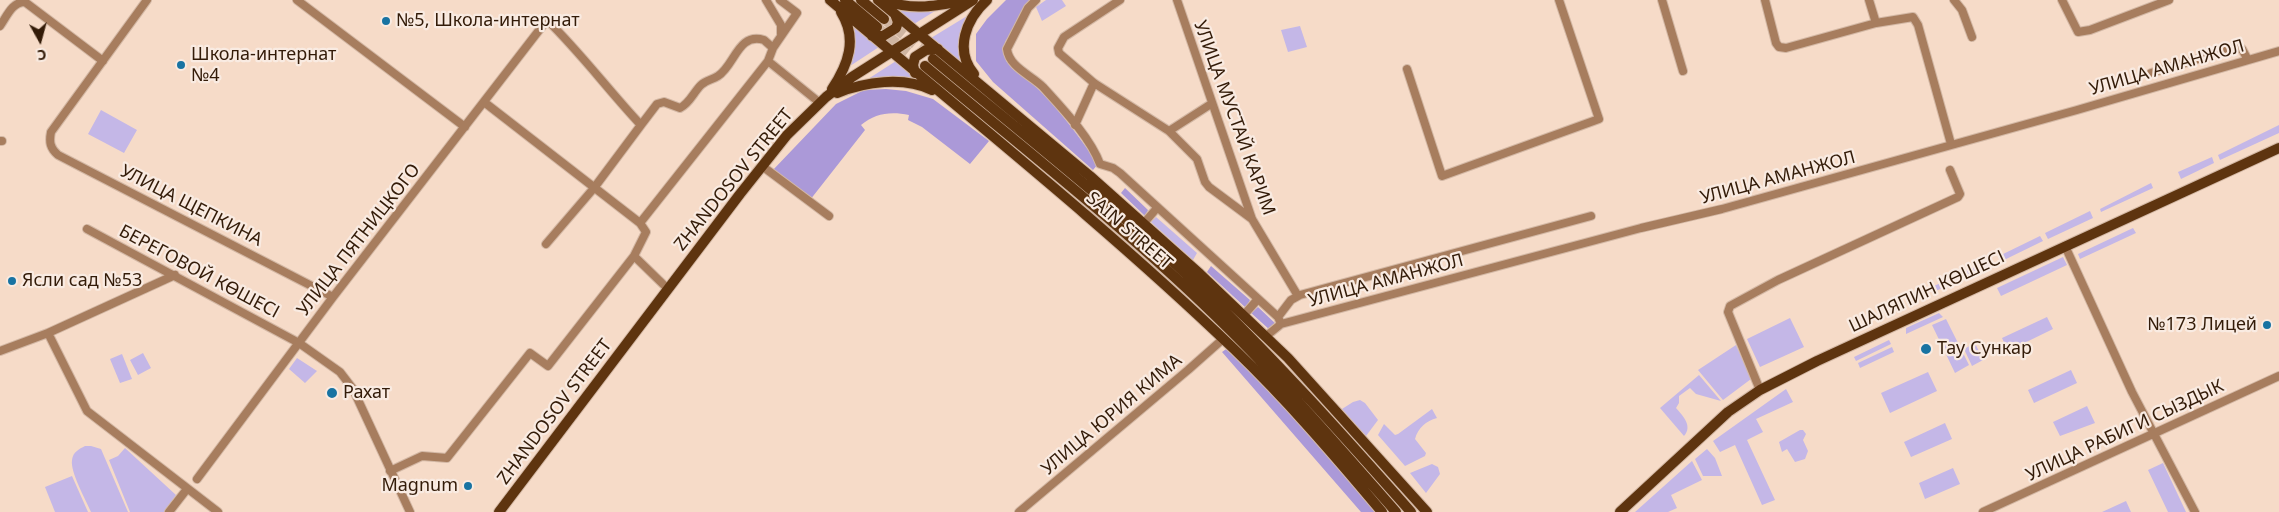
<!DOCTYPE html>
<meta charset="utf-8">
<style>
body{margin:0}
#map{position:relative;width:2279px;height:512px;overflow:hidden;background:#f6dbc8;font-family:"Noto Sans",sans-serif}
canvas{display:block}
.north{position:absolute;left:15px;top:15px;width:50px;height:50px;-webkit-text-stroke:4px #f9ebe2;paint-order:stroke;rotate:173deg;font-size:14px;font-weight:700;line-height:20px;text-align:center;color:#331b08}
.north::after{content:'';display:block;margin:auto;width:18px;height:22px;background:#331b08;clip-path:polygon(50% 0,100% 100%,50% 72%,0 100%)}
</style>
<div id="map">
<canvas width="2279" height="512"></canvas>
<div class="north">С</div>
</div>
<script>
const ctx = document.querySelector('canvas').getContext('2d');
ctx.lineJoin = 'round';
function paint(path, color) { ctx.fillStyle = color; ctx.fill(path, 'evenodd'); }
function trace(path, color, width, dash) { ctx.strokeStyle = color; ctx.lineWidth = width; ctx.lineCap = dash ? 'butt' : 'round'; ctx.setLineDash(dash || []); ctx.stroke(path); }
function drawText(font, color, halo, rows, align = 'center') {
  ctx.font = font + ' "Noto Sans",sans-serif'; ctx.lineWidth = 4.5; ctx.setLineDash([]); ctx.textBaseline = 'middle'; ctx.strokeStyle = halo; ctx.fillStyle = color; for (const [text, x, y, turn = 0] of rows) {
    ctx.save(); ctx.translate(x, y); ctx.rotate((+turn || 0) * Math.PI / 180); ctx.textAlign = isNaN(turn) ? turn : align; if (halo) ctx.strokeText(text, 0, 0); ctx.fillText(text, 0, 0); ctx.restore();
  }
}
paint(new Path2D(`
 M1046,0H1062L1066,6L1042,21L1036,7Z
 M895,9L905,11H935L914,24Z
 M967,16L960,35L962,63L931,38Z
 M851,23L879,47L850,66Z
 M1300,26L1307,47L1288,52L1281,30Z
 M896,61L923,84L868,79Z
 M101,110L137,130L124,153L88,134Z
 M2279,125V133L2220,160L2218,155Z
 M2212,157L2214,163L2181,179L2178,172Z
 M2151,183L2153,188L2101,212L2100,209Z
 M2090,211L2093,218L2048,239L2045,233Z
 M1156,217L1197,253L1193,260L1151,222Z
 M2133,228L2136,233L2080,259L2078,254Z
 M2040,236L2043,241L2002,261L1999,256Z
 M2063,257L2067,265L2001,296L1997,288Z
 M1991,259L1993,263L1934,292L1932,287Z
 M1939,313L1943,317L1906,334V328Z
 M2047,317L2053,329L2008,351L2002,338Z
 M1790,318L1804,347L1760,367L1747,339Z
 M1946,319L1969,365L1955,373L1932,325Z
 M1889,340L1891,344L1856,361L1854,357Z
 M1975,343L1983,360L1972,366L1964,349Z
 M1736,345L1751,379L1723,400L1698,370Z
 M1892,347L1894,352L1860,368L1858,363Z
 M143,353L151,368L138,375L130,360Z
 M122,354L132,379L120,383L110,359Z
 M297,358L317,371L305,383L289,369Z
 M2071,370L2077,383L2034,403L2028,390Z
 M1928,372L1937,391L1890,413L1881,393Z
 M1699,375L1721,401L1696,394L1690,388L1679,396V403L1676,408C1683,416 1693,426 1684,436L1660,408Z
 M1786,389L1793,402L1756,419L1763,432L1747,440L1775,500L1762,505L1735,445L1720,452L1713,441Z
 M1360,400L1365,403L1378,420L1366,436L1342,409L1353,402Z
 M2087,406L2095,423L2060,436L2053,422Z
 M1432,409L1437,418C1426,421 1418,428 1415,439L1426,453L1425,456L1405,466L1378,435L1384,424L1395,435L1398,434Z
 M1945,423L1952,439L1911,457L1904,442Z
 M1800,430H1803L1806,434L1803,440L1808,451L1805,459L1795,462L1787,449L1782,452L1779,442Z
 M85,446H91L101,449L128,512H91C86,500 70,472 72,460C73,452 79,449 85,446Z
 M125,448L176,495L164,512H130L109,460L118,456Z
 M1707,449L1715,458L1722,476H1703L1695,459Z
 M1692,461L1702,480L1671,495L1677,508L1668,512H1635Z
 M2163,463L2186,512H2168L2148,470Z
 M1432,464L1438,467L1440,474L1426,493L1410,473Z
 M1953,468L1960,484L1925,499L1919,483Z
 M72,476L88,512H55L45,487Z
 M2126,501L2131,512H2102Z`), '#c4b7e7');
paint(new Path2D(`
 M1006,0H1031L1005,42L1006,61C1047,93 1069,122 1098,164L1093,170L993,82L976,61V34L987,19Z
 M886,89L906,91L933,99L989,141L970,164L922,127L908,120L909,115C891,111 875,113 861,125L865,130L810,200L772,171L836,104L864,90Z
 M1125,188L1148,210L1145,216L1121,193Z
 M1211,266L1250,300L1246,308L1207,272Z
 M1258,307L1278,326L1271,331L1251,313Z
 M1229,347L1323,449L1376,512H1361L1222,352Z`), '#ab99d8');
trace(new Path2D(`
 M884,19L933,59
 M877,27L925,66`), '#cfb5a2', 10, [10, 5]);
const minor = new Path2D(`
 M147,0L51,132C49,142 50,148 58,155L333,297
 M297,0L465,127
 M766,0L781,25V34
 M1036,0L1028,8L1007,49C1009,67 1031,75 1043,87C1062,108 1090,137 1100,164L1113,168L1120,173L1278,317L1281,324
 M1120,0L1064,37L1058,48L1059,53L1094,83L1169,131L1197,159L1205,182L1209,187L1252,219
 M1177,0L1252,219L1298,296
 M1662,0L1683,71
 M1765,0L1776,43L1779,47L1786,48L1876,23L1913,17L1918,25L1951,144
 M1869,0L1876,23
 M1954,0L1962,10L1972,37
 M2062,0L2078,32L2090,30L2169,0
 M0,26C7,16 12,2 25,2L103,61
 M768,61L773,48L797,13L780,0
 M1407,69L1442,176L1599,119L1559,0
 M2151,73L2235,48L2242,49L2248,60
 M641,125L657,104L664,102L680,108C690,103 693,93 701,85C706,80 712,80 718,76C735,65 738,32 764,40L773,48
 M1075,125L1094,83
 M1169,131L1211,104
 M0,141H2
 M762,166L829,216
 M640,223L768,61L820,103
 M1144,223L1157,208
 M87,229L299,343L340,372L353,389L410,512
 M2065,246L2132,392L2195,512
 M634,256L668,289
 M1243,316L1258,299
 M1278,317L1291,300L1300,295L1591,216
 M48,333L87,411L218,512
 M1265,337L1281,324L1641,228L1722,209L2077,110L2279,51
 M0,351L48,333L175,275
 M1760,390L1728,312L1730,306L1778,280L1958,197L1960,194L1950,170
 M390,471L422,456L447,458L530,353L548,366L634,256L646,232L640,223L484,102
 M197,479L333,297L547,20C581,53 609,91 641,125L594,188L546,244
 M169,512L187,489
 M1019,512L1188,370L1223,339
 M1983,512L2279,376`);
const major = new Path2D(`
 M830,0C966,115 1106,226 1234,349C1287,400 1335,456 1382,512
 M845,0L877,27
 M861,0L884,19
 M878,0L1090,176L1200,274L1288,358L1427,512
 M885,0C913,12 939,5 968,0
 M872,36H883L896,28L898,22L895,14
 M933,59C1023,134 1116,207 1201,288C1275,359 1343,435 1411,512
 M925,66C1033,156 1145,243 1244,344C1297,398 1346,455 1396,512
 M915,73L913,65L915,57L926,50L938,49
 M974,74C954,50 966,19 987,0
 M832,89C848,65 858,39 841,12
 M837,93C865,82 903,76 932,90
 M499,512L740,194L787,135L826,97L852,77L973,0
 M1620,512L1728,412L1760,390L1817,361L2279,148`);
trace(minor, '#d3b8a5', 10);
trace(major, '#d3b8a5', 12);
trace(minor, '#a77d5e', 8);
trace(major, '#5e340f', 10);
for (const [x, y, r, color] of [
 [386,21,5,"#1873a2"],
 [181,65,5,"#1873a2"],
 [12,281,5,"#1873a2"],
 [2267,325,5,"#1873a2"],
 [1926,349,6,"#1873a2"],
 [332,393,6,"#1873a2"],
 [468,486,5,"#1873a2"]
]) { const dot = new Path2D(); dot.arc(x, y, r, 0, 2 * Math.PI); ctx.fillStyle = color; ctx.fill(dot); trace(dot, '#f9ebe2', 2); }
drawText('18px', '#331b08', '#f9ebe2', [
 ["№5, Школа-интернат",396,21],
 ["Школа-интернат",191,55],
 ["№4",191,76],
 ["Ясли сад №53",22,281],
 ["№173 Лицей",2257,325,"right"],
 ["Тау Сункар",1937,349],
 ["Рахат",343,393],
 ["Magnum",458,486,"right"]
], 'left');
drawText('18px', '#331b08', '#f9ebe2', [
 ["УЛИЦА АМАНЖОЛ",2167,68,-16],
 ["УЛИЦА МУСТАЙ КАРИМ",1234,118,70],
 ["УЛИЦА АМАНЖОЛ",1778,178,-15],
 ["ZHANDOSOV STREET",734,180,-51],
 ["УЛИЦА ЩЕПКИНА",191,206,27],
 ["SAIN STREET",1129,231,41],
 ["УЛИЦА ПЯТНИЦКОГО",359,240,-52],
 ["БЕРЕГОВОЙ КӨШЕСІ",199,272,28],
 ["УЛИЦА АМАНЖОЛ",1386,281,-15],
 ["ШАЛЯПИН КӨШЕСІ",1927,292,-25],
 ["ZHANDOSOV STREET",555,412,-53],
 ["УЛИЦА ЮРИЯ КИМА",1112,415,-40],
 ["УЛИЦА РАБИГИ СЫЗДЫК",2125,431,-25]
]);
</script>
